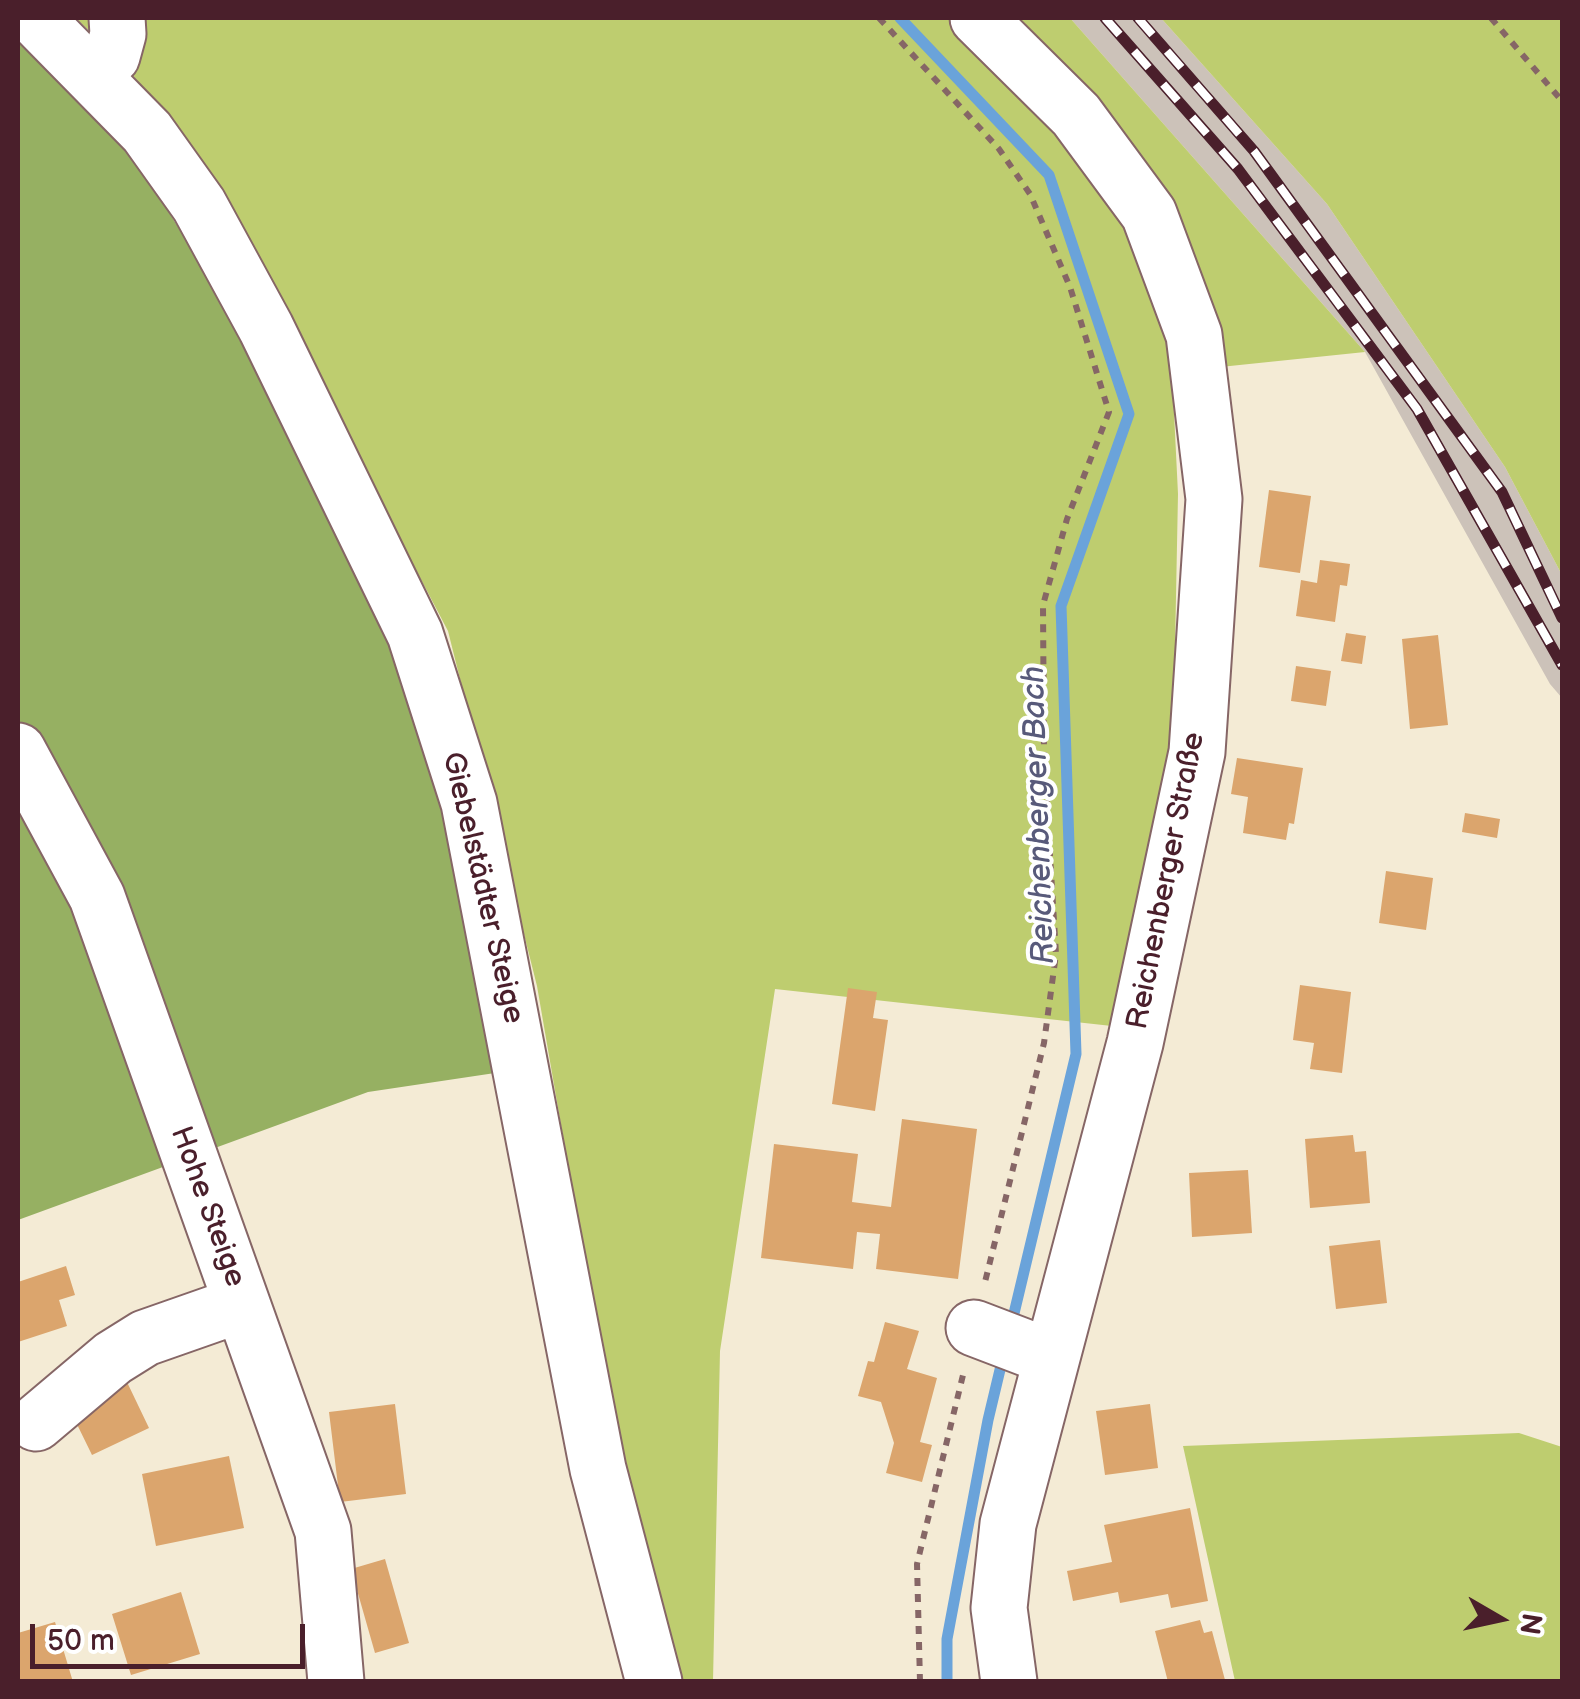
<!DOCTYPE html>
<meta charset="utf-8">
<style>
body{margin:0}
#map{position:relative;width:1580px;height:1699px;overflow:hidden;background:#f4ebd5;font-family:"Balsamiq Sans",sans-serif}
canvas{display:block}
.frame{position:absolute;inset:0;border:20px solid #4a1f2b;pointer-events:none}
.north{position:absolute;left:1450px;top:1569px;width:100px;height:100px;-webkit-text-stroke:8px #fff;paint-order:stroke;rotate:99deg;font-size:28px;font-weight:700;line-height:40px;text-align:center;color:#4a1f2b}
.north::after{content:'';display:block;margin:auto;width:35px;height:45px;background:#4a1f2b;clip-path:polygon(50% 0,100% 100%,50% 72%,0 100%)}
.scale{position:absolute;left:30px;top:1624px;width:275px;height:45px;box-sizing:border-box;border:5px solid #4a1f2b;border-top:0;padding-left:12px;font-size:30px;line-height:35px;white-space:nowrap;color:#4a1f2b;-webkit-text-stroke:8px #fff;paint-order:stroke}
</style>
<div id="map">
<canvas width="1580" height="1699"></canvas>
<div class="frame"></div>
<div class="north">N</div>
<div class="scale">50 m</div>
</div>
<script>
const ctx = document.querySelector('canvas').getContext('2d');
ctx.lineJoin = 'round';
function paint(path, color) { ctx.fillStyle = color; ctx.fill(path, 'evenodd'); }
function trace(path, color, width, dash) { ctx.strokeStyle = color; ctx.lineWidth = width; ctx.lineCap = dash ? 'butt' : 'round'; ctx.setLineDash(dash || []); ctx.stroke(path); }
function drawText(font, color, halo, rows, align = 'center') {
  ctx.font = font + ' "Balsamiq Sans",sans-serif'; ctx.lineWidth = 8; ctx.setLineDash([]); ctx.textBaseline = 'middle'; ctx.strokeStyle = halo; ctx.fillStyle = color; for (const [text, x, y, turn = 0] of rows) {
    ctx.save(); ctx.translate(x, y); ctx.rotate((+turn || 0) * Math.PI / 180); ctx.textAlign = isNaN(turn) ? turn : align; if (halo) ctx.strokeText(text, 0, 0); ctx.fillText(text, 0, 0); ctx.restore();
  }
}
paint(new Path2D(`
 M1070,18H1161L1327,204L1505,467L1562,575V698L1550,684L1365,352Z`), '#ccc2b9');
paint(new Path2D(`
 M76,18H1070L1365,352L1172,372L1178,494L1173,750L1121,1027L775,989L720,1351L713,1681H676L619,1461L537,986L448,631L206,169L128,69Z
 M1161,18H1562V575L1505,467L1327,204Z
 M1519,1433L1562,1447V1681H1235L1183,1446Z`), '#becd6f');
paint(new Path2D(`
 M18,38L127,144L245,336L392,651L443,812L495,1073L368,1092L18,1220Z`), '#96b062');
trace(new Path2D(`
 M900,18L1049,175L1129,414L1061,606L1076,1054L1011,1326
 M947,1682V1639L988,1420L1004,1353`), '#6aa3da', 11);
paint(new Path2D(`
 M1269,490L1311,496L1300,573L1259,567Z
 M1320,560L1350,564L1347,586L1340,585L1335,622L1296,616L1301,580L1317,583Z
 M1346,633L1366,636L1362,664L1341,661Z
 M1438,635L1448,725L1410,729L1402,639Z
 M1296,666L1331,671L1326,706L1291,701Z
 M1237,758L1303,768L1294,824L1289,823L1286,840L1243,833L1248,797L1231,794Z
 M1465,813L1500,819L1497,838L1462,832Z
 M1386,871L1433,878L1426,930L1379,923Z
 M1300,985L1351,992L1342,1073L1310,1069L1314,1043L1293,1040Z
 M848,988L877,992L873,1018L888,1020L875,1111L832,1104Z
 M902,1119L977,1129L958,1279L876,1269L880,1234L857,1232L853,1269L761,1258L774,1144L858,1154L852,1202L891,1207Z
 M1353,1135L1355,1152L1366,1151L1370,1203L1310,1208L1305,1139Z
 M1248,1170L1252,1233L1192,1237L1189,1173Z
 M1380,1240L1387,1303L1336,1309L1329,1246Z
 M66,1266L75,1295L59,1300L67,1326L18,1342V1282Z
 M885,1322L919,1331L907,1369L937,1378L920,1442L932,1445L922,1482L886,1473L894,1443L881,1402L858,1396L868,1361L874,1362Z
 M126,1380L149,1428L92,1455L69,1408Z
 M395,1404L406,1494L340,1502L329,1412Z
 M1150,1404L1158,1468L1105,1475L1096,1411Z
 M229,1456L244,1528L156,1546L142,1474Z
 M1190,1508L1208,1601L1171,1608L1168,1594L1120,1603L1118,1592L1073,1601L1067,1571L1112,1562L1104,1525Z
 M385,1559L409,1643L375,1653L351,1569Z
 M181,1592L200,1654L131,1675L112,1614Z
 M1200,1620L1204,1633L1212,1631L1225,1680L1168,1682L1155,1631Z
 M55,1622L73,1682H18V1633Z`), '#dba56d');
const minor = new Path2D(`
 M88,69L112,56L118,34L117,18
 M18,751L97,897L323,1531L336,1682
 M974,1328L1050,1357
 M36,1423L113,1358L145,1338L242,1304`);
const major = new Path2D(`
 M35,18L147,132L199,205L266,328L415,634L469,803L598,1469L654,1682
 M978,18L1076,115L1149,214L1194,335L1214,499L1197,752L1135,1043L1008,1524L999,1608L1009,1682`);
trace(minor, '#866666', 59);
trace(major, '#866666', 59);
trace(new Path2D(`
 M879,18L999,149L1030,194L1070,287L1109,412L1067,519L1043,605L1044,757L1056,954L1044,1043L984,1286
 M1491,18L1562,101
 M920,1682L917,1564L964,1371`), '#866666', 6, [8, 8]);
trace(minor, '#fff', 55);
trace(major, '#fff', 55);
const rail = new Path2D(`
 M1105,18L1238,169L1417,409L1562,665
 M1138,18L1254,151L1502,492L1562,618`);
trace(rail, '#4a1f2b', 11);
trace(rail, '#fff', 8, [22]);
drawText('30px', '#4a1f2b', '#fff', [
 ["Reichenberger Straße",1167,881,-79],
 ["Giebelstädter Steige",482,888,77],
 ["Hohe Steige",207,1207,70]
]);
drawText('italic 32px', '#585a7a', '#fff', [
 ["Reichenberger Bach",1040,815,-92]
]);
</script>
